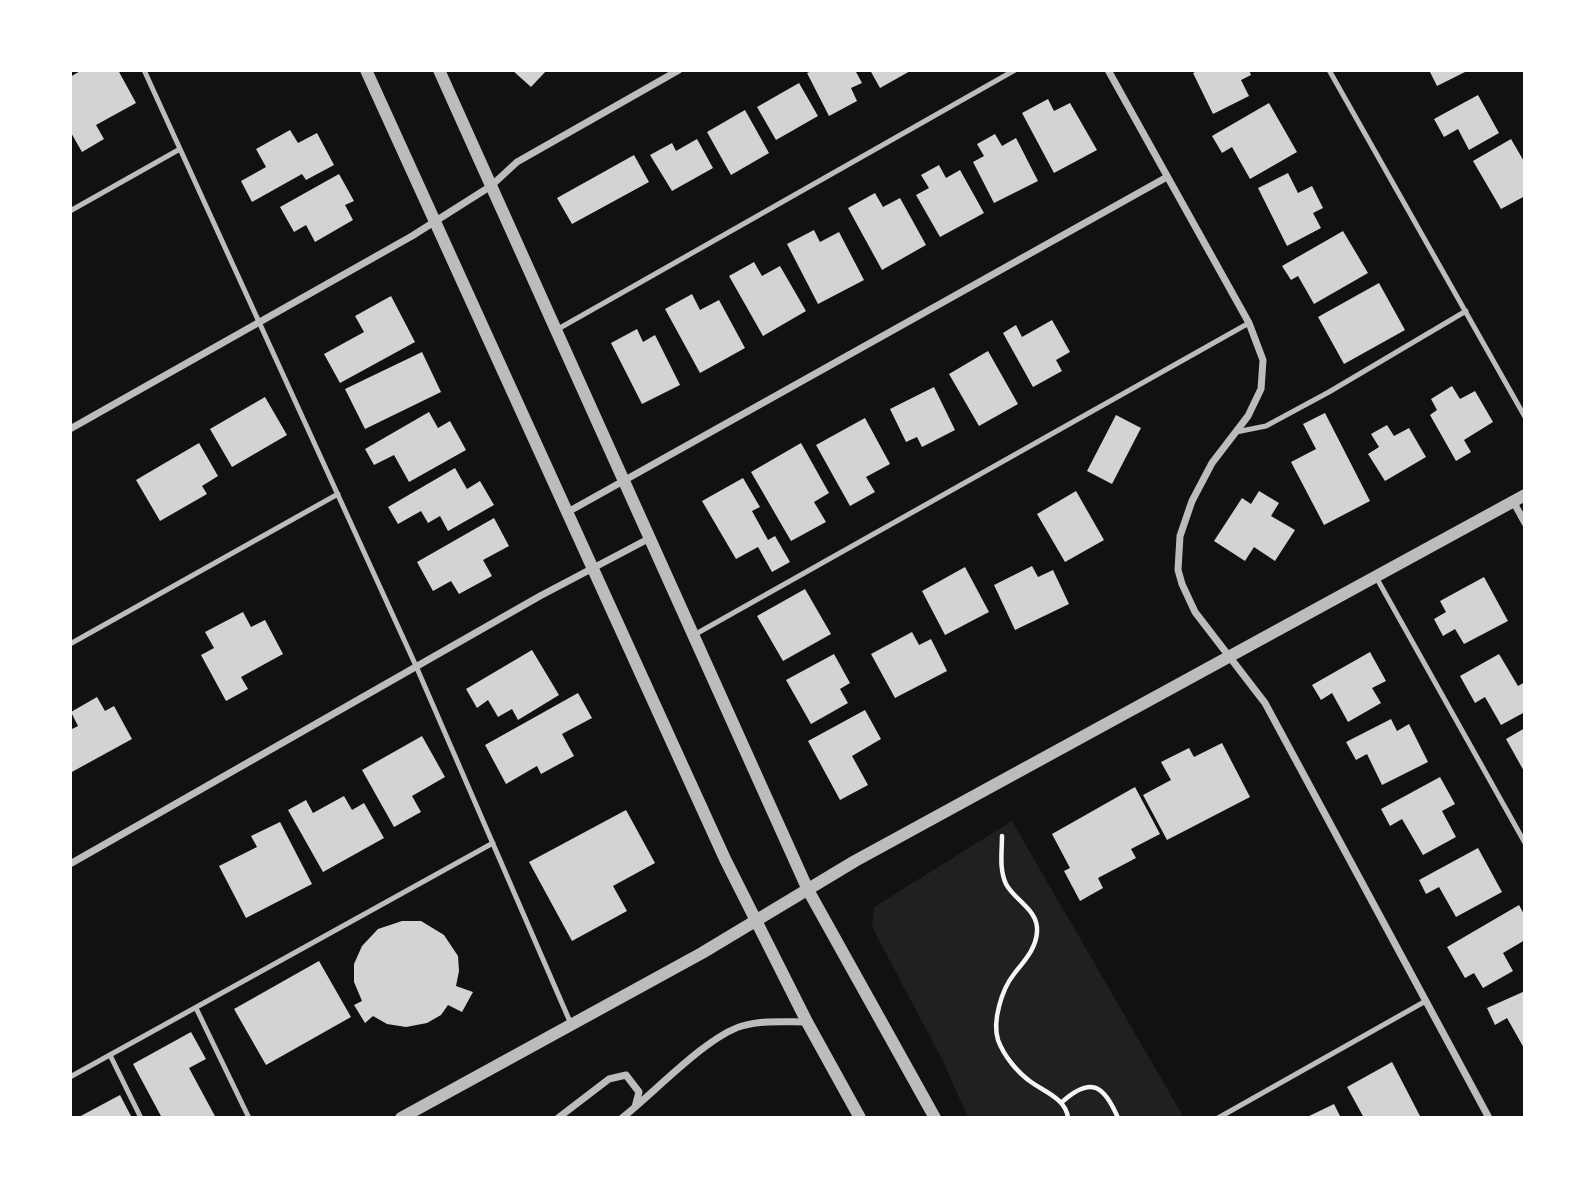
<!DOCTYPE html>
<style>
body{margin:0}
#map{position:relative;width:1595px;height:1188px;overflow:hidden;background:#111;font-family:"DejaVu Sans",sans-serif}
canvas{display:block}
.frame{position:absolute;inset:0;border:72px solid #fff;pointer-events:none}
</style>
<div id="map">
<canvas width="1595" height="1188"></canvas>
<div class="frame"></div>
</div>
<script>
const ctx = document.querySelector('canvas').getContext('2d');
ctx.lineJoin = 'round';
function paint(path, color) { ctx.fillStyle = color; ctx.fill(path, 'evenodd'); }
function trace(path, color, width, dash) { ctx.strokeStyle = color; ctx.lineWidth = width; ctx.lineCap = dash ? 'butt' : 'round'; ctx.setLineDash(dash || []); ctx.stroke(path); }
paint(new Path2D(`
 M1012,821L1184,1118H968L943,1061L872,927L874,907Z`), '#202020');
paint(new Path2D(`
 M82,70H118L136,103L96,125L104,139L82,152L70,131V77Z
 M512,70H547L531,87Z
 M814,70H855L862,83L851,88L857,101L829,116L807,73Z
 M870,70H912L880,88Z
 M1199,70H1249L1251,75L1241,80L1249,96L1213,114L1193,73Z
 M1429,70H1469L1437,86Z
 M799,83L818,116L776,140L757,107Z
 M1478,95L1499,133L1469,150L1458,129L1444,137L1434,119Z
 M1048,99L1054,111L1070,103L1097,150L1054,173L1022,113Z
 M1269,103L1297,152L1250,179L1232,147L1222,153L1212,136Z
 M745,110L769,153L731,175L707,132Z
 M290,130L298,143L317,133L334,165L306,180L302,174L252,202L241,181L266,167L256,149Z
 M995,134L1002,146L1016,138L1038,181L994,203L973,162L984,156L977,144Z
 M697,139L713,168L672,191L650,155L672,143L676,151Z
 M1511,139L1525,163V196L1501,209L1473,161Z
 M634,155L649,182L572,224L557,198Z
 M939,165L946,178L960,170L984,213L940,237L916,195L929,188L921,175Z
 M1288,173L1298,193L1312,186L1323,208L1313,213L1321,228L1287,246L1258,188Z
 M339,174L354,201L345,205L353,220L315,242L306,225L294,232L280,207Z
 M875,193L883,207L900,198L926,245L882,270L848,208Z
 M814,230L820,242L839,232L864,280L818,304L787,244Z
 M1343,231L1368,273L1314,304L1298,276L1291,280L1282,266Z
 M754,262L762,276L780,266L806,311L763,336L729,276Z
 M1379,283L1405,330L1344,364L1318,317Z
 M692,294L700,310L719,300L745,348L700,373L665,309Z
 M391,296L415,342L340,383L324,354L364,332L355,316Z
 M1052,320L1070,352L1056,360L1062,371L1033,387L1003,333L1016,325L1022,337Z
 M637,329L643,342L655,335L680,385L642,404L611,343Z
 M988,351L1018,404L979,426L949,374Z
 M422,352L441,392L365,429L345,389Z
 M1452,386L1460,399L1475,391L1493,422L1464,440L1471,452L1456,461L1430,415L1437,410L1431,399Z
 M934,387L955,430L922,447L917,437L906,442L890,409Z
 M265,397L287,435L232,467L210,429Z
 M429,412L438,428L450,421L466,450L409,482L394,455L374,465L365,449Z
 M1325,413L1370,501L1324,525L1291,462L1316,449L1303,424Z
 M1116,415L1141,428L1112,484L1087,471Z
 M865,418L890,464L866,477L875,492L850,506L816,445Z
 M1387,425L1394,436L1409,428L1426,457L1385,481L1368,454L1379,447L1371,434Z
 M199,443L218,476L202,486L207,494L160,521L136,480Z
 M801,443L829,493L814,502L826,522L791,541L751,472Z
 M455,468L467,489L480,481L494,505L448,531L440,516L428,523L421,511L398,524L388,507Z
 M743,478L760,507L752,511L768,540L775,536L790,562L772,572L758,547L736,559L702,501Z
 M1076,491L1104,540L1065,562L1037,514Z
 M1259,491L1279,503L1271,516L1295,530L1275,561L1254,547L1245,561L1214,541L1242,498L1251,504Z
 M494,518L509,546L483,560L492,576L459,594L451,581L433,591L417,562Z
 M1032,566L1038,577L1053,570L1069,604L1015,630L994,585Z
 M965,567L989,612L945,635L922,591Z
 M1484,577L1508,621L1464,644L1455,629L1443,636L1434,619L1446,612L1440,601Z
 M805,589L831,634L783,661L757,616Z
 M243,612L251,627L265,620L283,654L241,677L248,689L226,701L201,655L214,648L205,632Z
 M912,632L919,645L931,639L947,671L895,698L871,654Z
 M532,650L559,695L518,720L512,709L498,717L488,700L477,708L466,689Z
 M1370,652L1386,681L1372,688L1381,703L1348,722L1332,693L1321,700L1312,685Z
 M834,654L850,683L840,689L848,703L811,724L786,680Z
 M1499,654L1518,686L1525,682V712L1501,725L1485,697L1475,703L1460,676Z
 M578,693L592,718L562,734L574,756L541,774L537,766L506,784L485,745Z
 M97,697L105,711L114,706L132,739L70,773V730L78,726L71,712Z
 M865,710L881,739L852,756L868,785L840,800L808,741Z
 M1391,719L1397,731L1409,724L1428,762L1382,785L1367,754L1356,760L1346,742Z
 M1525,728V773L1506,739Z
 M422,736L445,777L412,796L421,812L394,827L362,770Z
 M1222,743L1250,797L1167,840L1143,795L1171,780L1161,762L1189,748L1194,757Z
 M1440,777L1455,804L1442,811L1456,837L1423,855L1402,819L1390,826L1381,809Z
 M1135,787L1160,834L1131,849L1136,858L1098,878L1103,888L1080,901L1064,871L1070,868L1052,834Z
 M344,796L352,810L364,803L384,838L323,872L288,810L306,800L313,813Z
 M626,810L655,863L613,886L627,911L572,941L529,862Z
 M280,822L312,884L246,918L219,866L257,847L251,836Z
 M1478,848L1502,892L1456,917L1439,887L1426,894L1419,880Z
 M1519,905L1525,916V940L1503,953L1513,971L1483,988L1474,973L1465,978L1447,947Z
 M402,921H421L444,935L458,956L459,971L456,986L473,992L462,1012L448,1005L441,1015L427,1023L406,1027L387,1024L373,1016L365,1023L354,1005L362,1001L354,982V964L362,946L378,929Z
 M319,961L351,1017L266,1065L234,1009Z
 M1525,991V1050L1507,1018L1495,1025L1487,1008Z
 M191,1032L206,1059L189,1068L216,1118H162L133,1064Z
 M1392,1062L1421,1118H1364L1347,1087Z
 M120,1095L132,1118H77Z
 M1334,1104L1341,1118H1305Z`), '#d3d3d3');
trace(new Path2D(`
 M1002,836C1002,852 999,869 1006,884C1015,901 1039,910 1037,932C1036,949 1024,961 1014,974C1002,989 992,1021 998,1040C1004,1056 1017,1072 1031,1082C1045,1092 1066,1099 1068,1118
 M1062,1102C1091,1076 1104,1085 1118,1118`), '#f5f5f5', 4.5);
trace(new Path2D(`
 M144,70L416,666L571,1024
 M1329,70L1525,417
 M70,211L180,149
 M558,329L1015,70
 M1236,432L1266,426L1329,392L1466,311
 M1376,577L1525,843
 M694,635L1249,323
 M70,644L338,494
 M196,1008L249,1118
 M110,1055L141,1118
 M70,1077L493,843
 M1218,1118L1424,1002`), '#bcbcbc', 5);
trace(new Path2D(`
 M1108,70L1249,323L1263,360L1261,389L1248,416L1212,463L1192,501L1180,536L1178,570L1182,584L1195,612L1265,703L1489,1118
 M70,429L412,236L491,186L517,162L679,70
 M1513,501L1525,523
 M566,513L1167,177
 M70,864L540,596L650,538
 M558,1118L609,1079L626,1075L639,1092L635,1107
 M622,1118C653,1094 707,1036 742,1026C762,1020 786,1022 807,1022`), '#bcbcbc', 7);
trace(new Path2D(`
 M366,70L725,859L807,1022L860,1118
 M439,70L808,890L935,1118
 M401,1118L702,953L855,861L1525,495`), '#bcbcbc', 12);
</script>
